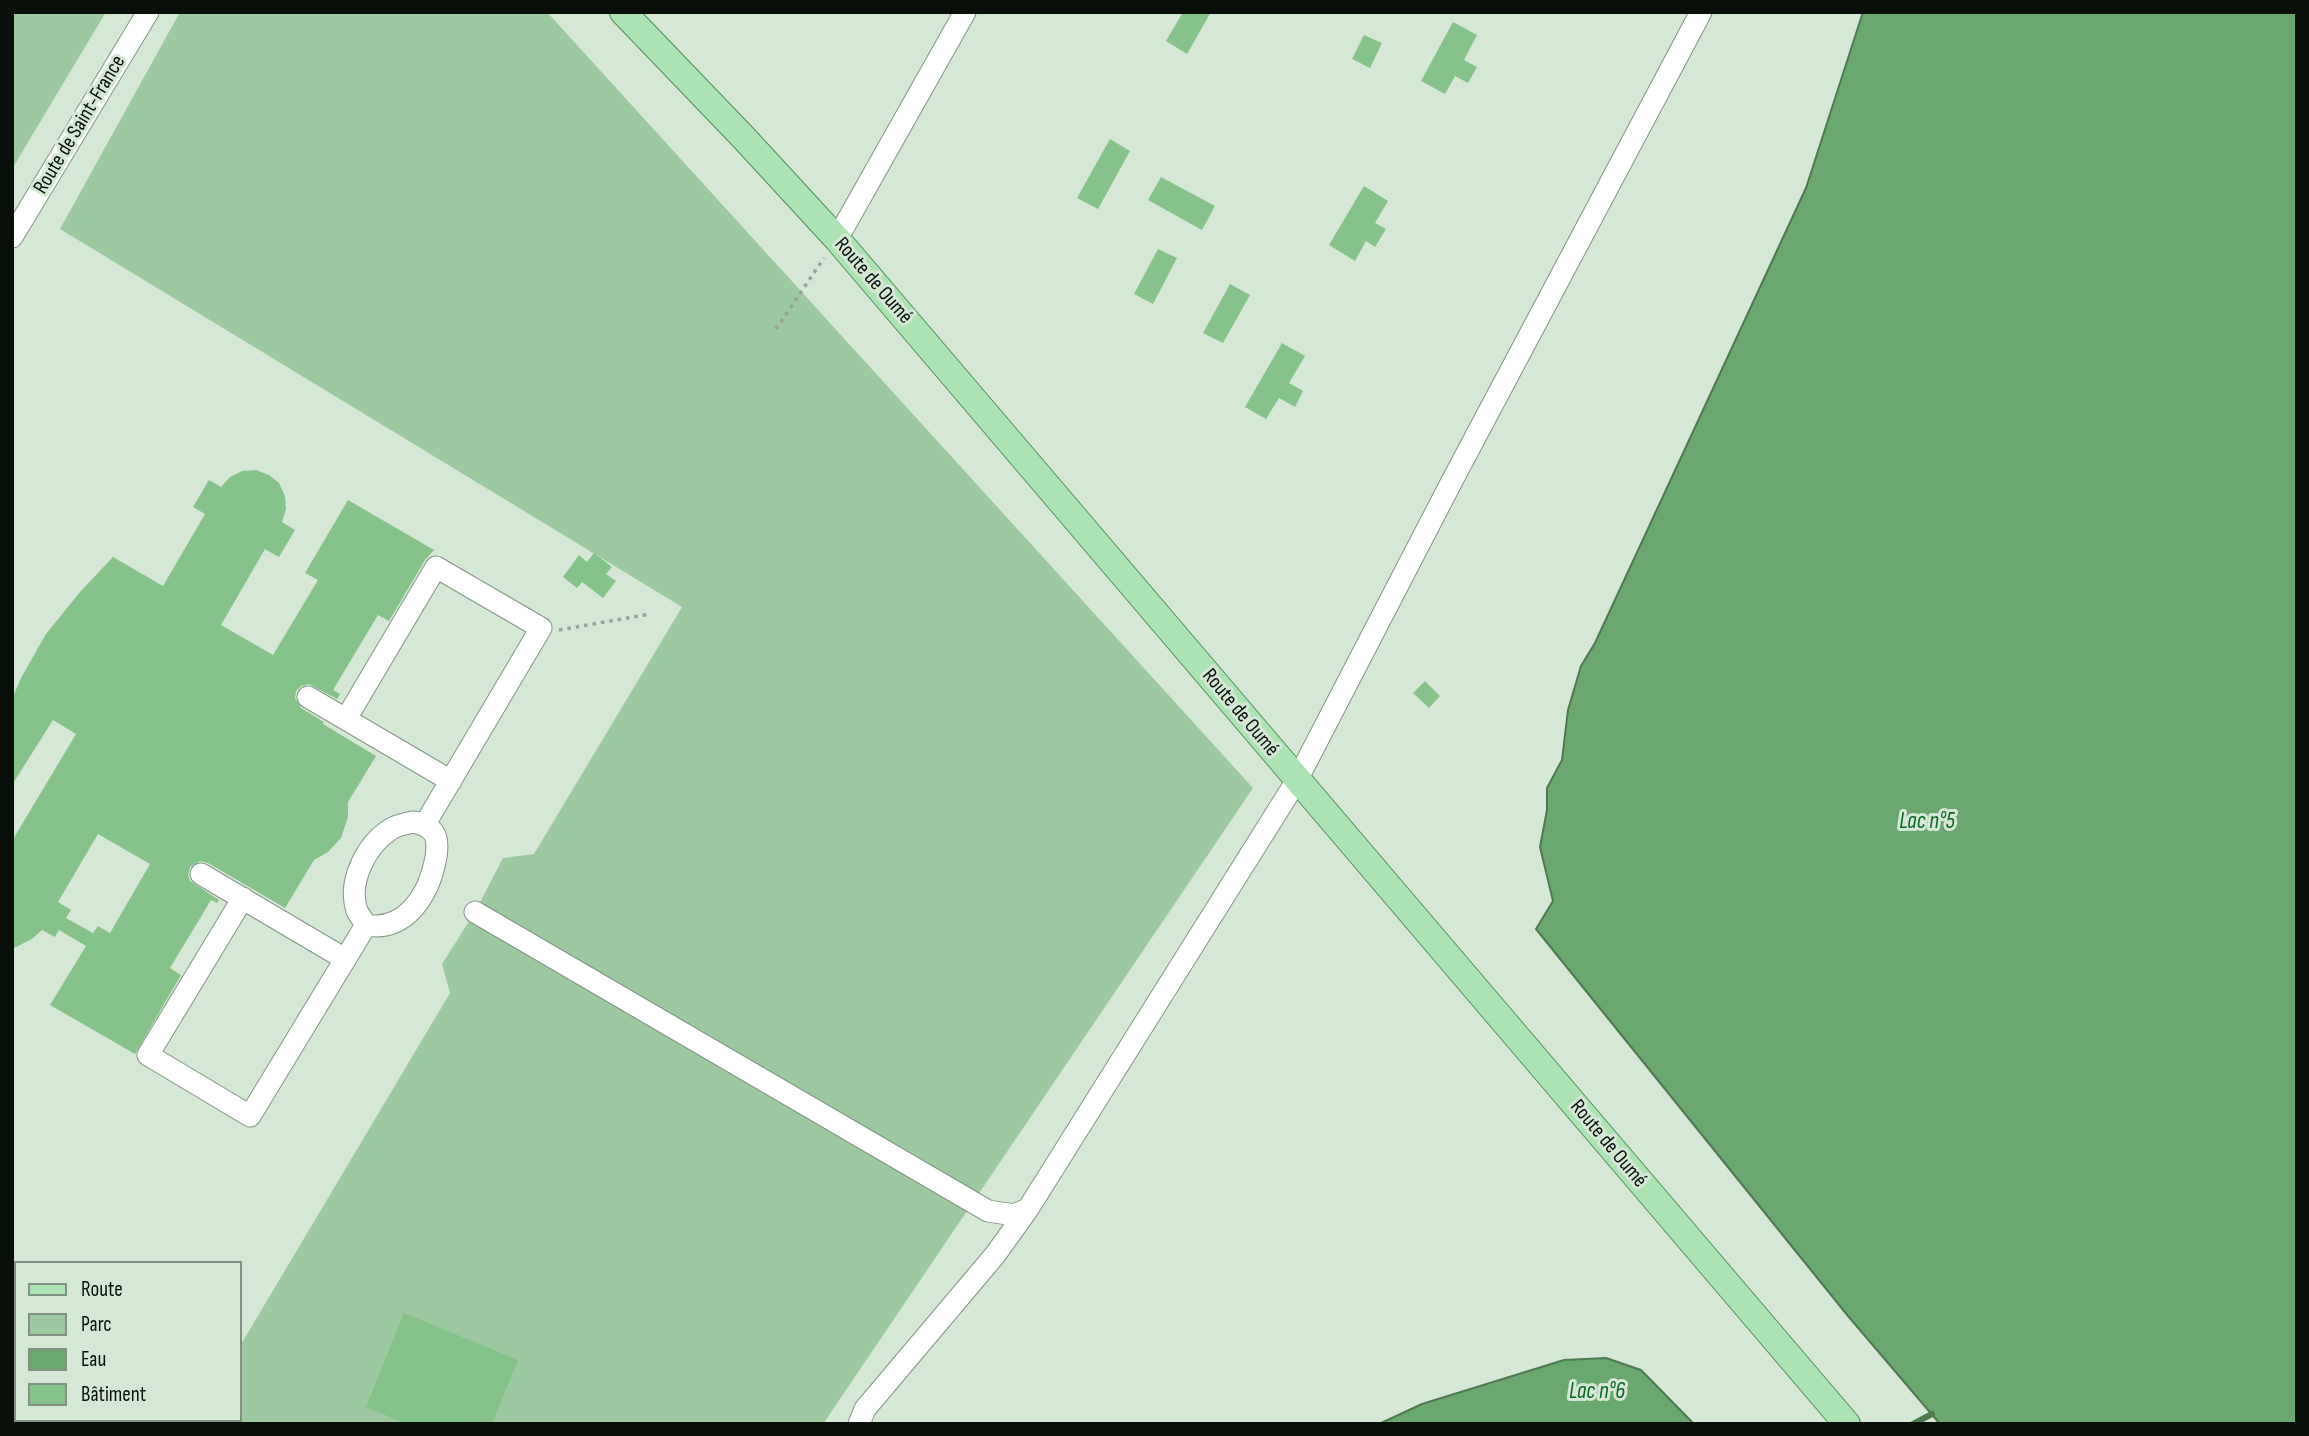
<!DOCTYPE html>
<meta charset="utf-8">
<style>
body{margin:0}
#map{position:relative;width:2309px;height:1436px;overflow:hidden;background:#d4e8d5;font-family:"Sofia Sans Condensed",sans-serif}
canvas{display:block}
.frame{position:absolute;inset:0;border:14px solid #090f09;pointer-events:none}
.legend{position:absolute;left:14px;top:1261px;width:228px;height:161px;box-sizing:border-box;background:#d4e8d5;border:2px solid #839183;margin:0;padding:9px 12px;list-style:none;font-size:21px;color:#090f09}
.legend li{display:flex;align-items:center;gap:14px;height:35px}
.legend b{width:35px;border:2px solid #839183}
</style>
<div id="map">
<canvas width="2309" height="1436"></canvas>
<div class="frame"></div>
<ul class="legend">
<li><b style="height:9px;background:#ace3b2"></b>Route</li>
<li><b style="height:19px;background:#9cc99f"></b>Parc</li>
<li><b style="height:19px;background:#6ba870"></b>Eau</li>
<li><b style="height:19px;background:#85c38a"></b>Bâtiment</li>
</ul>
</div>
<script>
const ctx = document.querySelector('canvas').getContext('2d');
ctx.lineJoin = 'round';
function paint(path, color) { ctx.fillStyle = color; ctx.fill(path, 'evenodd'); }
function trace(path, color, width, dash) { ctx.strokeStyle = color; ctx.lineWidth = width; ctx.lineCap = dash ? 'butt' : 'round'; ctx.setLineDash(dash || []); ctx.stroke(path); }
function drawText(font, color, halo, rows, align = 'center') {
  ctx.font = font + ' "Sofia Sans Condensed",sans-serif'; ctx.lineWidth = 6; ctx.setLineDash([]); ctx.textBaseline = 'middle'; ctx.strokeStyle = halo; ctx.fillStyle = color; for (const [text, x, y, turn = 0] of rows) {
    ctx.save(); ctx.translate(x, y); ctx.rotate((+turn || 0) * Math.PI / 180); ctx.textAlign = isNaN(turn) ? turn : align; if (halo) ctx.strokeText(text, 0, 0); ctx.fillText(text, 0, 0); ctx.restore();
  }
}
paint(new Path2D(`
 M12,12H106L12,169Z
 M180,12H547L1253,788L823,1424H193L195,1420H240V1346L450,993L442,964L475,912L503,858L534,854L682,607L60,229Z`), '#9cc99f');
const water = new Path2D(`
 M1863,12H2297V1424H1940L1848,1316L1536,929L1553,901L1540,847L1547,810V788L1562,760L1568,710L1581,666L1595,643L1806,188Z
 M1606,1358L1641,1370L1694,1424H1379L1422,1404L1564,1360Z`);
paint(water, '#6ba870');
trace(water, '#4e7a51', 2);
trace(new Path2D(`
 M1913,1424L1932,1414`), '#4e7a51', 6);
paint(new Path2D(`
 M1183,12H1211L1187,54L1166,41Z
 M1453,22L1477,35L1464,60L1477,67L1468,83L1455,76L1445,94L1421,81Z
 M1364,35L1382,43L1370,68L1352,59Z
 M1110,139L1130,151L1098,209L1077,198Z
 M1161,177L1215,206L1202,230L1148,200Z
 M1364,186L1388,201L1375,223L1386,229L1375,247L1366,241L1355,261L1329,245Z
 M1158,249L1177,258L1153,304L1134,294Z
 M1230,284L1250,295L1223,343L1203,333Z
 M1282,343L1305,356L1289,383L1303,391L1295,407L1279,398L1266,419L1245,407Z
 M256,470L269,475L279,483L285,496L286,509L282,522L295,530L279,557L265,549L221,625L273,655L318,580L305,573L348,500L434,550L425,560L389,621L378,615L333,690L340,694L337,699L309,684L301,686L296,691L295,698L301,708L324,722L323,724L376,756L348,802V817L341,838L328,852L314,860L285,908L208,863L200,861L190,867L188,875L190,881L219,900L217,903L211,900L170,968L181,975L135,1054L50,1005L86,946L59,930L55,937L42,930L32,939L12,949V841L76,734L53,720L12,785V699L21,678L46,634L80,592L113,557L163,586L205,514L193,507L209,480L221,487L230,477L242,471ZM98,834L150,864L110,933L98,926L93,933L66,918L71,910L58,902Z
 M594,553L612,567L606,574L616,581L603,598L582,582L577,588L563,577L579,555L587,562Z
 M1425,681L1440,696L1429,708L1413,693Z
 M404,1313L518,1360L492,1424H407L366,1407Z`), '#85c38a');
const minor = new Path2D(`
 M12,237L148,12
 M837,239L965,12
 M308,697L451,781
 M346,719L436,567L541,628L425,824
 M412,822C421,823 430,826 435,835C438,842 437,854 435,862C428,896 405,932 366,925C363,920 359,915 357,911C347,881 367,844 391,829C397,825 405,824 412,822Z
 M201,874L345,959
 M243,898L148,1055L250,1116L366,925
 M475,912L988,1211L1014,1215L1028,1209L1297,780L1452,481L1701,12
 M859,1424L865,1409L995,1255L1028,1209`);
const major = new Path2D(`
 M623,12L744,138L837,239L1847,1424`);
trace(minor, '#839584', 23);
trace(major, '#4f8d56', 28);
trace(new Path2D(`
 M776,329L824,258
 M559,630L650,614`), '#95a496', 3.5, [3.5, 5]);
trace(minor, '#fff', 21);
trace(major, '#ace3b2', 26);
drawText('21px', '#090f09', '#d4e8d5', [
 ["Route de Saint-France",80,125,-59],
 ["Route de Oumé",873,281,49],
 ["Route de Oumé",1240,713,50],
 ["Route de Oumé",1608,1144,50]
]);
drawText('italic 23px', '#096823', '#d4e8d5', [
 ["Lac n°5",1927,822],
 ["Lac n°6",1597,1392]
]);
</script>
